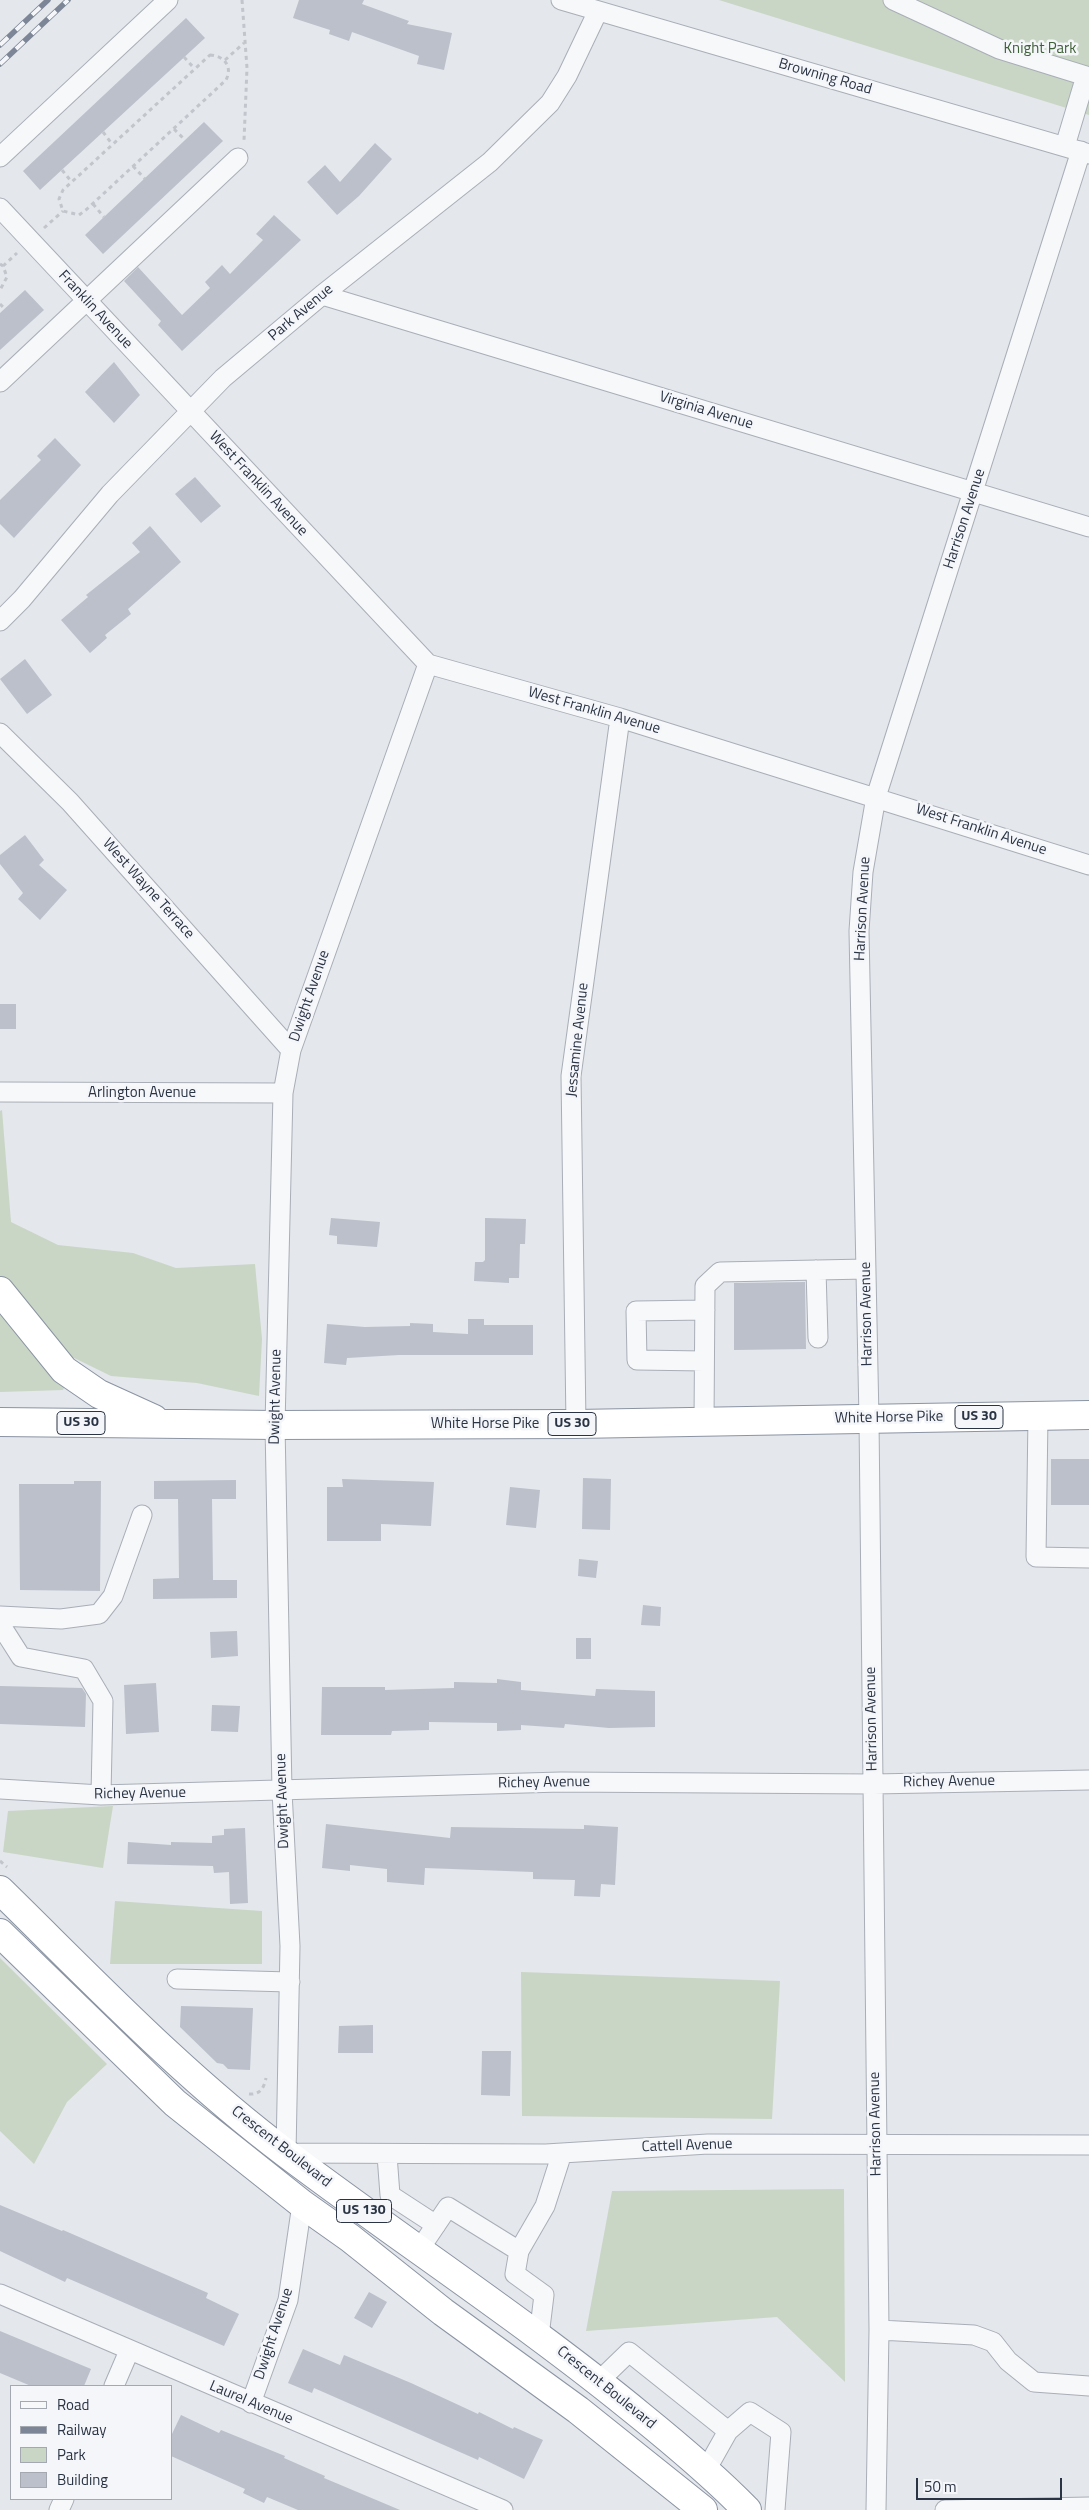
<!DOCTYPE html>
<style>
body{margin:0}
#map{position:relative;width:1089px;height:2510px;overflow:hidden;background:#e4e7ec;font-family:"Titillium Web",sans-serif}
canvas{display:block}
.legend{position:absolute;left:10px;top:2385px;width:162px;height:115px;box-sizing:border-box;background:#f4f6f9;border:1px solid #a4a8b1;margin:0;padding:6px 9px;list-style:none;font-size:15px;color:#2b3445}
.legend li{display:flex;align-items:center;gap:10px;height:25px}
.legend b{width:25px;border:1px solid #a4a8b1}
.scale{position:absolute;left:916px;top:2478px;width:146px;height:22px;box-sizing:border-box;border:2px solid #2b3445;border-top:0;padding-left:6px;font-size:15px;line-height:18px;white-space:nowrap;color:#2b3445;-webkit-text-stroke:4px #f4f6f9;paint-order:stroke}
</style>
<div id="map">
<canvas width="1089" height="2510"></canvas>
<ul class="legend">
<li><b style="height:6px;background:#f7f8fa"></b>Road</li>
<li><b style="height:6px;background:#7d8696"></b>Railway</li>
<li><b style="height:14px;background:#c9d6c5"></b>Park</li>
<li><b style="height:14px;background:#bbc0ca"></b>Building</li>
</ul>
<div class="scale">50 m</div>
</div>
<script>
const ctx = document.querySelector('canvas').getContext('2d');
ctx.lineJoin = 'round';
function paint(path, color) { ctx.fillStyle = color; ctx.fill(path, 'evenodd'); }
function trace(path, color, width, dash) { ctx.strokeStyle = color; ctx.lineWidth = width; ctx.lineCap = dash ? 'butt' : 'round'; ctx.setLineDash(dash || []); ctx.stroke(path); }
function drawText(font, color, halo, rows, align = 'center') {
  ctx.font = font + ' "Titillium Web",sans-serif'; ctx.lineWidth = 5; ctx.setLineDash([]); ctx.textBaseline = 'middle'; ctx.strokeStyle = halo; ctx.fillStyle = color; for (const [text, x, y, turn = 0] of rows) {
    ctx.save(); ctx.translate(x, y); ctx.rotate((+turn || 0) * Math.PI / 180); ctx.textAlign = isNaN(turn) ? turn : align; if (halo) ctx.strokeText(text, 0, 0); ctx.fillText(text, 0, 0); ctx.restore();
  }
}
paint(new Path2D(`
 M719,0H1089V115Z
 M2,1110L11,1222L58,1245L133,1253L176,1268L255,1264L262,1339L259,1396L197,1383L111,1376L64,1353L0,1276V1111Z
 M0,1309L65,1386L63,1390L0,1392Z
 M113,1806L103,1868L3,1852L8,1811Z
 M115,1901L262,1911V1964H110Z
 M0,1958L107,2064L67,2102L34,2164L0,2131Z
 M521,1972L780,1981L772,2119L522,2116Z
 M844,2189L845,2382L777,2317L586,2331L612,2191Z`), '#c9d6c5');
paint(new Path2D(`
 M299,0H364L362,4L409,21L407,24L452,33L444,70L417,64L419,56L352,32L349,41L329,34L330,30L293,18Z
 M186,18L205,38L40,190L23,171Z
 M204,122L223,141L103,254L85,235Z
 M375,143L392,159L359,196L337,215L307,182L325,165L340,182Z
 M274,215L301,240L182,351L158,325L161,321L124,281L138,267L182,315L210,288L205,282L222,265L230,274L263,240L256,234Z
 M25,290L44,310L0,350V313Z
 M114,362L140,395L114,423L85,392Z
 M55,438L81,465L14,538L0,524V500L41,460L37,456Z
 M195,477L221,506L201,523L175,494Z
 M150,526L181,562L128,609L131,614L105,635L107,638L90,653L61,620L88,597L86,595L140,552L132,543Z
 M25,659L52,695L27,714L0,679Z
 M25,835L44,860L39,865L67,890L40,920L18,899L23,893L0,864V855Z
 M0,1004H16V1029H0Z
 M331,1218L380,1222L377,1247L337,1244V1236L329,1235Z
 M485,1218L526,1219L525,1244H520L519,1278H509V1283L474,1281L475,1262H483L485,1260Z
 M805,1282L806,1349L734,1350V1283Z
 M468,1319H484V1325H533V1355H399L347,1358L346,1365L324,1363L327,1324L365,1327L410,1326V1323L433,1324V1332L468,1334Z
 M1051,1459H1089V1505H1051Z
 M583,1478L611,1479L610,1530L582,1529Z
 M342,1479L434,1482L431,1526L381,1524V1541H327V1487H343Z
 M236,1480V1499H212L213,1580H237V1598L153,1599V1579L179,1578L178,1499H154V1481Z
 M74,1481H101L100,1591L20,1590L19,1484H74Z
 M510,1487L540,1490L536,1528L506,1525Z
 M579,1559L598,1561L596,1578L578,1576Z
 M643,1605L661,1607L660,1626L641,1625Z
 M237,1631L238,1656L211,1658L210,1632Z
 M576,1638H591V1659H576Z
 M497,1679L521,1682V1690L595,1696L596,1689L655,1691V1727L609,1728L565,1724L564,1728L521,1725V1730L497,1731V1723L429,1722V1730L392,1731L391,1735H321L322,1687H385V1690L454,1688V1682L497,1683Z
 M156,1683L159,1732L126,1734L124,1685Z
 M0,1686L82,1688L86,1694L85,1727L0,1724Z
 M212,1705L240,1706L238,1732L211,1731Z
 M326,1824L450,1838L451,1827L584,1829V1825L618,1827L615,1885L601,1884L600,1897L574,1896L575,1880L533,1879V1872L425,1868L424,1885L387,1882V1869L350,1865V1871L322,1868Z
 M245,1828L248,1903L230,1904L229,1872L214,1873L213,1866L127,1864L128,1842L171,1845V1842L212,1843V1836L224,1835V1829Z
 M181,2006L253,2008L250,2070L228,2069L223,2064L217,2063L180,2027Z
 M373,2025V2053H338L339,2026Z
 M482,2051H511L510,2096L481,2095Z
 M0,2205L62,2231L63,2230L208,2293L206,2298L239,2314L224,2346L67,2278L65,2282L0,2251Z
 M369,2292L387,2302L372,2328L354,2318Z
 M0,2331L91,2369L84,2386H31L0,2373Z
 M303,2349L340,2365L344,2355L411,2383L478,2414L479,2412L513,2429L514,2427L543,2440L524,2479L479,2457L478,2460L314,2388L312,2393L288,2383Z
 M181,2415L219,2433L221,2430L285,2456L284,2458L325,2476L324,2478L400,2510H298L267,2497L264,2503L243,2493L245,2489L171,2456V2436Z`), '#bbc0ca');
const minor = new Path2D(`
 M561,0L1089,154
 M893,0L999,49L1089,77
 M1065,146L1086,76
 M0,157L168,0
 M0,208L428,664L620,718L1089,865
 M322,295L1089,527
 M0,382L238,158
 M0,621L22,599L110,494L223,378L322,295L490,162L550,103L567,76L598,11
 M428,664L291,1050L283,1093L275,1425L282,1791L290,1946L286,2153L546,2154L708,2144L1089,2145
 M0,733L70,802L291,1050
 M0,1092L283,1093
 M816,1270L818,1338
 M704,1361L637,1360L636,1311L705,1310
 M1038,1416L1036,1557L1089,1558
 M704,1422L705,1286L720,1272L866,1269
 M576,1424L571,1076L620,718
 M0,1616L61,1619L99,1614L113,1596L142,1515
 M0,1624L21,1657L84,1669L103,1701L101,1795
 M0,1789L101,1795L561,1782L873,1784L1089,1780
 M177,1979L290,1982
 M387,2155L390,2195L436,2225
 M419,2250L448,2207L519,2251L515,2274L544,2295L539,2336
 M519,2251L545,2206L562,2153
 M0,2294L503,2510
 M879,2330L974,2335L993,2342L1008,2361L1034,2382L1089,2386
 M599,2381L629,2352L728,2431L706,2470
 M114,2386L129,2351
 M251,2403L288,2300L302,2204
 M728,2431L750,2412L781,2432L775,2510
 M59,2510L64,2499
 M876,2510L879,2330L869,1419L859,931L863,872L876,797L1081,151
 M945,2510L1089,2507`);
const highway = new Path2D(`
 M0,1291L64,1370L99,1394L154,1419
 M0,1422L275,1425L576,1424L1089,1415
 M0,1890C93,1981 183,2076 287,2154C405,2243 528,2323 641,2416C678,2446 714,2476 747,2510
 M0,1933L175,2103L302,2204L350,2238L443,2312L578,2410L703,2510`);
trace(minor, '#a9aeb7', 21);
trace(highway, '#8b94a3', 30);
trace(new Path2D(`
 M242,0L247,68L244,141
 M210,55C224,56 233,66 226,80L87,209L79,215L63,211L59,199L63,190Z
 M184,57L194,68
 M225,60L244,43
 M174,129L185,140
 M103,132L112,144
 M133,166L145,179
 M62,170L71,181
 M93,204L104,217
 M44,228L63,211
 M0,264L3,266L7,277L0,290
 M3,266L17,253
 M0,304L5,309
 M0,1861L7,1867
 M249,2094C260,2095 264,2088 266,2078`), '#c2c5cb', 3, [4, 4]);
trace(minor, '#f7f8fa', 19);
trace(highway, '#fff', 28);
const rail = new Path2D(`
 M0,45L48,0
 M0,64L68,0`);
trace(rail, '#7d8696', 5.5);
trace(rail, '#f4f6f9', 4, [11]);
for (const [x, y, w] of [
 [979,1417,48],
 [81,1423,48],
 [572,1424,48],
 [364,2211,55]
]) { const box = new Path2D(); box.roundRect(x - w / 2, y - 11.5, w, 23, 4); ctx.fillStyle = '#f4f6f9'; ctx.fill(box); trace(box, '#2b3445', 1); }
drawText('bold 14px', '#2b3445', null, [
 ["US 30",979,1417],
 ["US 30",81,1423],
 ["US 30",572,1424],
 ["US 130",364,2211]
]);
drawText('15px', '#3f6138', '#f4f6f9', [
 ["Knight Park",1040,49]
]);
drawText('15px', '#2b3445', '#f4f6f9', [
 ["Browning Road",825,77,16],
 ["Franklin Avenue",95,310,47],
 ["Park Avenue",301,313,-40],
 ["Virginia Avenue",706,411,17],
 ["West Franklin Avenue",258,484,47],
 ["Harrison Avenue",965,519,-72],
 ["West Franklin Avenue",594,711,16],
 ["West Franklin Avenue",981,830,18],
 ["West Wayne Terrace",148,889,48],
 ["Harrison Avenue",863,909,-87],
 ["Dwight Avenue",310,996,-71],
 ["Jessamine Avenue",578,1040,-84],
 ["Arlington Avenue",142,1093],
 ["Harrison Avenue",867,1314,-91],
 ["Dwight Avenue",276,1397,-89],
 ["White Horse Pike",889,1418,-1],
 ["White Horse Pike",485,1424],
 ["Harrison Avenue",872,1719,-91],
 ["Richey Avenue",949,1782,-1],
 ["Richey Avenue",544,1783,-1],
 ["Richey Avenue",140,1794,-1],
 ["Dwight Avenue",283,1801,-92],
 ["Harrison Avenue",876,2124,-91],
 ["Cattell Avenue",687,2146,-2],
 ["Crescent Boulevard",281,2147,38],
 ["Dwight Avenue",274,2334,-72],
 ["Crescent Boulevard",606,2388,39],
 ["Laurel Avenue",251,2403,23]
]);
</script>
